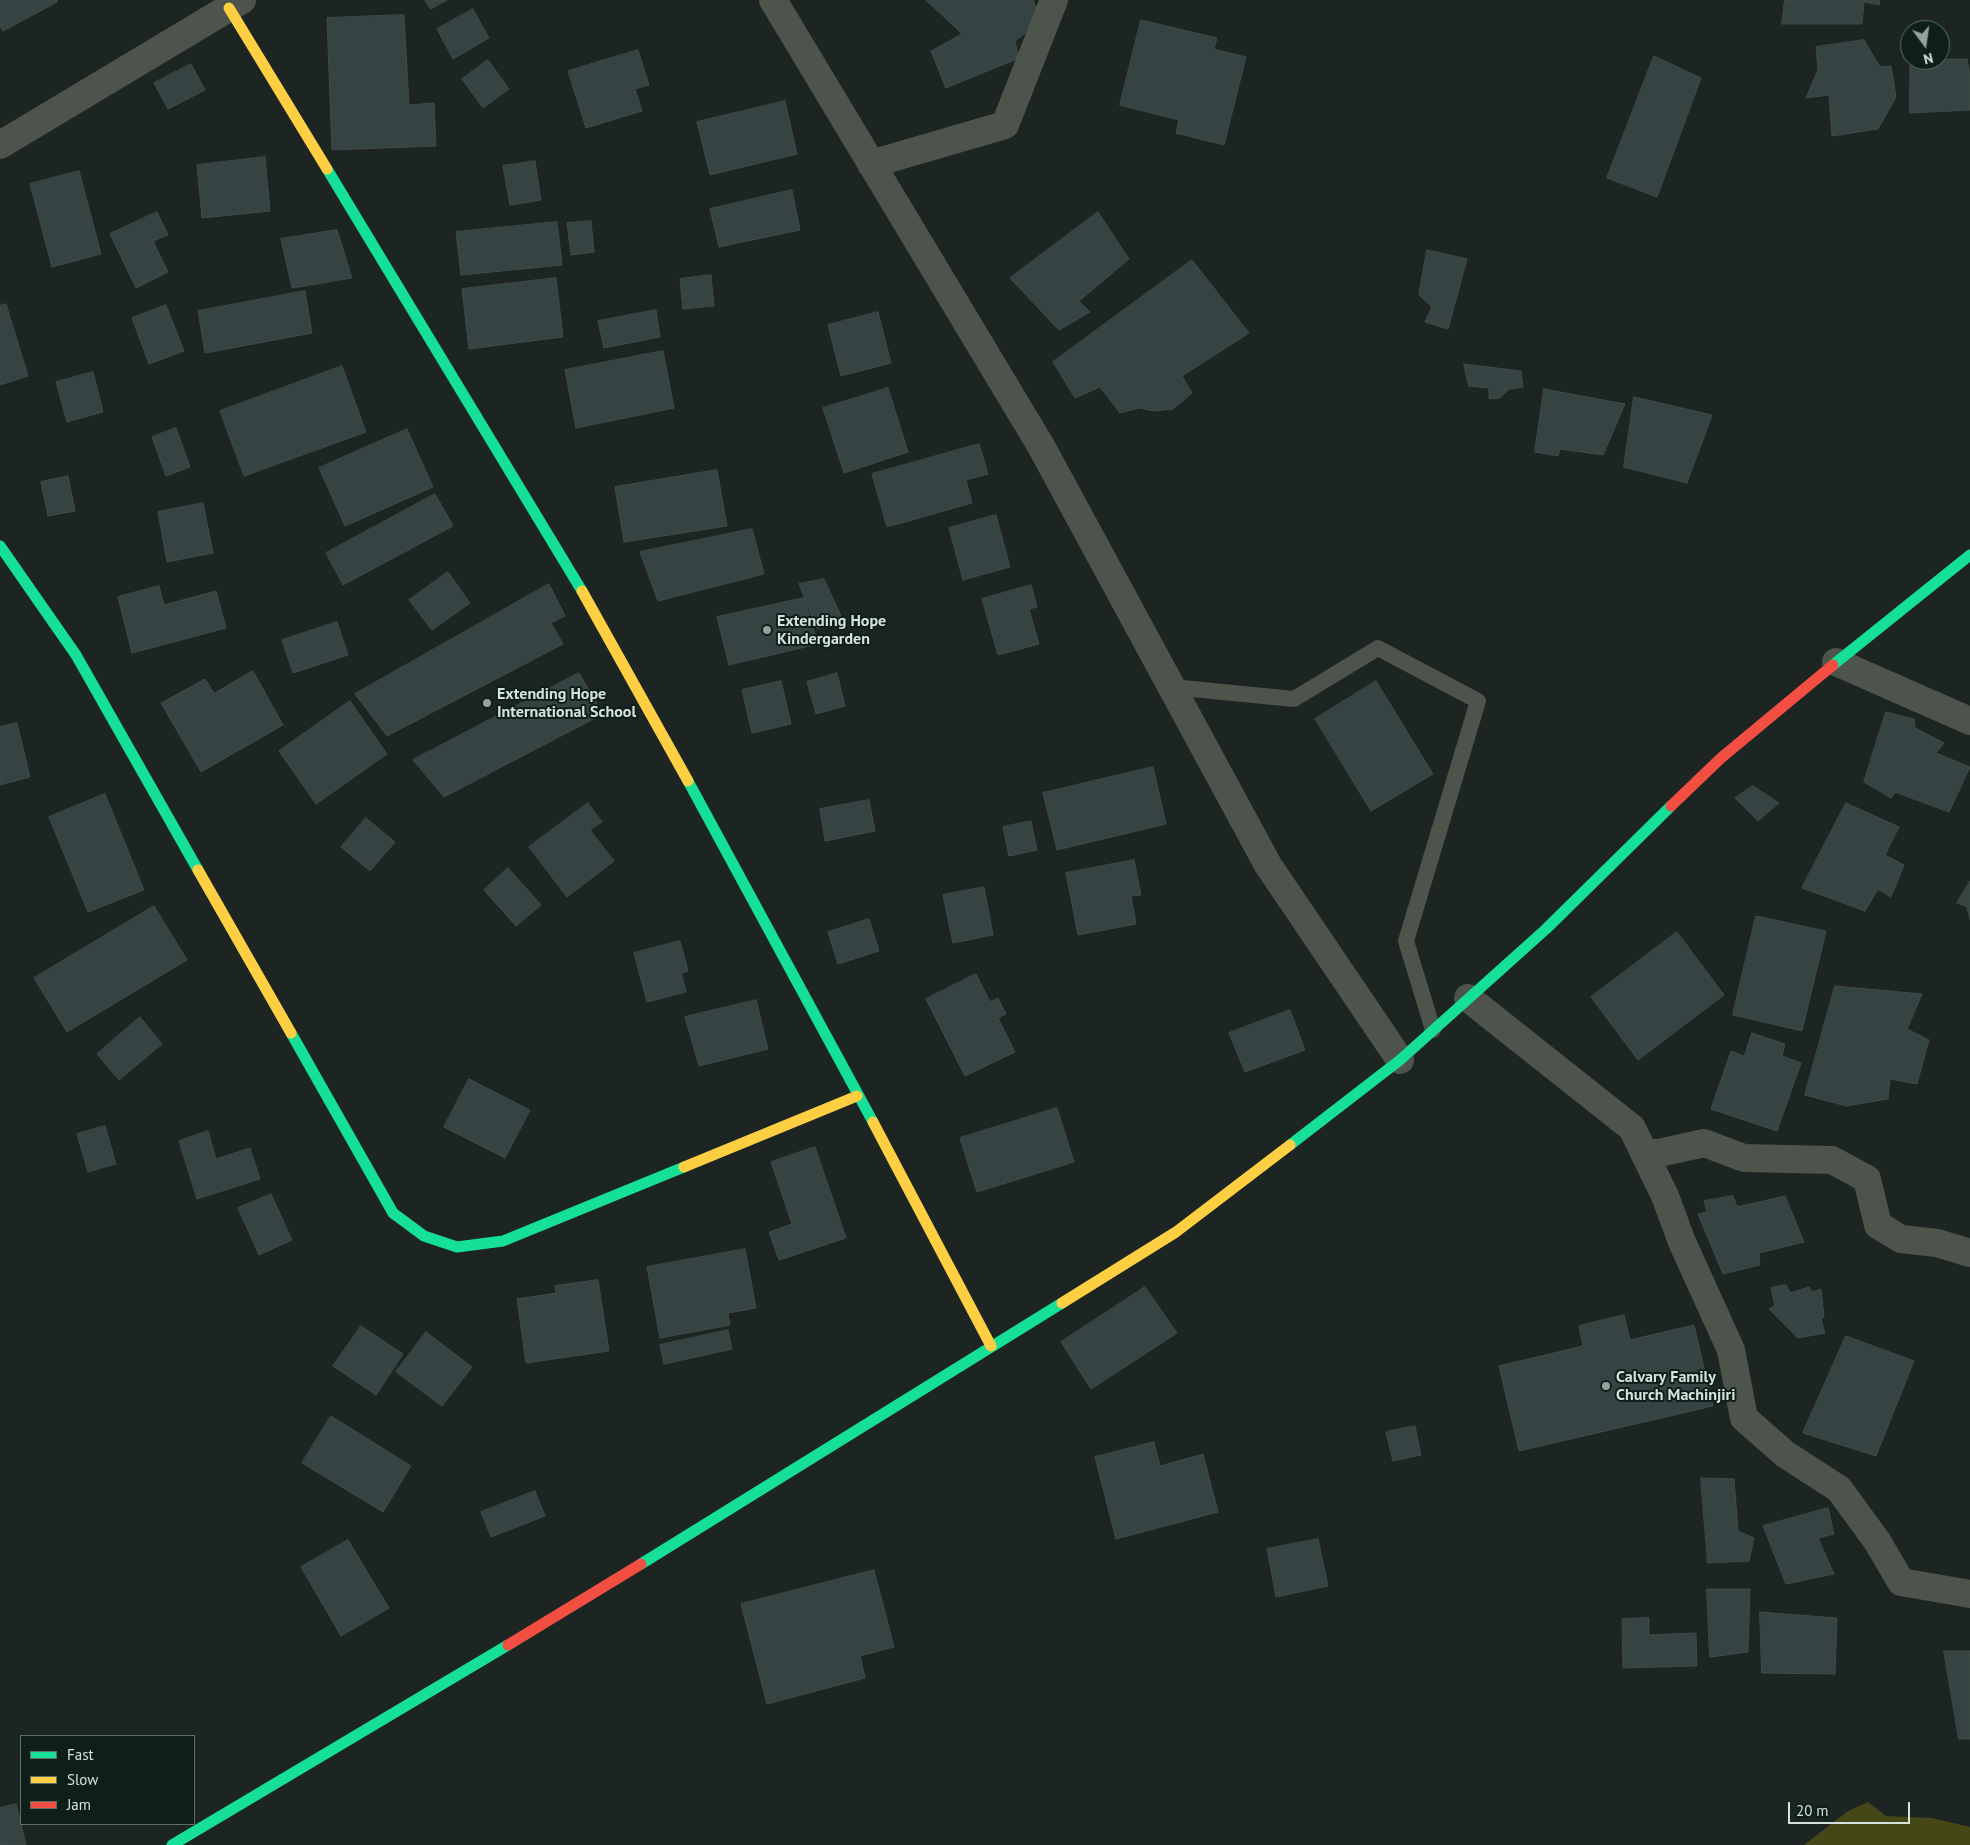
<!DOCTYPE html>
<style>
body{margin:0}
#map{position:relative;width:1970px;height:1845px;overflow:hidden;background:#1c2521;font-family:"PT Sans",sans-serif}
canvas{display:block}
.legend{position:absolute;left:20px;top:1735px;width:175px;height:90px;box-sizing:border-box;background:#0e1f19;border:1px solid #5e6d67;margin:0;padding:6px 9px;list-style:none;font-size:15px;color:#d6e1dd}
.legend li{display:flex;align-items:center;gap:10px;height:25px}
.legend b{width:25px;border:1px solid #5e6d67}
.north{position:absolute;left:1900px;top:20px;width:50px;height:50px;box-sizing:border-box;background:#0e1f19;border:1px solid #5e6d67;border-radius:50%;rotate:166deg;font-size:14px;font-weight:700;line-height:20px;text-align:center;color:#d6e1dd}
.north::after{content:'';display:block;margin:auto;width:18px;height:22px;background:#959f9b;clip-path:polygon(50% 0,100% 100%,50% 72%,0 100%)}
.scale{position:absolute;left:1788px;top:1802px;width:122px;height:22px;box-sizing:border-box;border:2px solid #d6e1dd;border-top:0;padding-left:6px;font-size:15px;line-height:18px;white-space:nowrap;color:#d6e1dd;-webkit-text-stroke:4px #0e1f19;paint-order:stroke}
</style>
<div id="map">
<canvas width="1970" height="1845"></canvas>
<ul class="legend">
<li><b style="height:6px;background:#16e098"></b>Fast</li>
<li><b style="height:6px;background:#ffcf43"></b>Slow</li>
<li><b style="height:6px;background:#f24e42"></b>Jam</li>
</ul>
<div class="north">N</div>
<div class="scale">20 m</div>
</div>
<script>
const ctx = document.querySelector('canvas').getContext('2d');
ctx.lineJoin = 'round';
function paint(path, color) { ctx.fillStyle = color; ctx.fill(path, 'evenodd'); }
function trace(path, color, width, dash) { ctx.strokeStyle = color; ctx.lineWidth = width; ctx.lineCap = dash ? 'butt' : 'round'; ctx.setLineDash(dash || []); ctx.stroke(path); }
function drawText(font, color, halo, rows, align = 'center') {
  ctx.font = font + ' "PT Sans",sans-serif'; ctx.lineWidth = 4; ctx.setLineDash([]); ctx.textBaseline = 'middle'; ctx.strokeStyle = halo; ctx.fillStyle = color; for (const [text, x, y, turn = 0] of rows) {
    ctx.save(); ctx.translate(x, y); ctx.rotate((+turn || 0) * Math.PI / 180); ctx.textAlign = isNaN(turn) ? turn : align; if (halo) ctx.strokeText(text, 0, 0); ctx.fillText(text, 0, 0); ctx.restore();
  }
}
paint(new Path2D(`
 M1868,1802L1886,1816L1932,1818L1970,1827V1845H1804L1848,1811Z`), '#464717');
const building = new Path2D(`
 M0,0H57V2L3,31L0,26Z
 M425,0H447L431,9Z
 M926,0H1033L1042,20L1015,41L1019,58L946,88L931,51L962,34Z
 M1785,0H1880L1879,5L1864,2L1862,24H1782Z
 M473,9L489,38L453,59L437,29Z
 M404,15L409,105L434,103L436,146L332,150L327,18Z
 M1141,20L1217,38L1214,49L1246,57L1224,145L1176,133L1179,120L1120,105Z
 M1864,40L1880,67L1891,66L1896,97L1878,129L1832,136L1829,95L1806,98L1818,70L1816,47Z
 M638,50L649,85L635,89L642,111L586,128L568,71Z
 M1654,56L1701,78L1657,197L1607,178Z
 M1910,57V60L1967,59L1970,75V110L1910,113Z
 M488,60L509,89L483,108L462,79Z
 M191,64L205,90L168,109L154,83Z
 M785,101L797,154L710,175L697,122Z
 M265,157L270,211L202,218L197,165Z
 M535,161L541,200L510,205L503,166Z
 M79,171L101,254L52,267L30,184Z
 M792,190L800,230L719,247L710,209Z
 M157,212L168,235L153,241L168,272L136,288L110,234Z
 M1098,212L1129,259L1079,301L1090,312L1059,330L1010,278Z
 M591,221L594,252L571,255L567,223Z
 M557,222L562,265L461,275L456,232Z
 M337,230L352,278L292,288L281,239Z
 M1427,250L1467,259L1448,329L1425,322L1432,307L1419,295Z
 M1192,260L1249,333L1182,376L1192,393L1173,409L1154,411L1139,408L1120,413L1100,387L1075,398L1053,362Z
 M711,275L714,306L683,309L680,279Z
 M556,278L563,337L469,349L462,289Z
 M305,291L312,333L205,353L198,311Z
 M6,304L28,376L0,385V306Z
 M166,305L184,351L149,364L132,318Z
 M656,310L660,337L604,348L598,321Z
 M878,312L891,363L841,376L828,325Z
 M663,351L674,408L576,428L565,370Z
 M1464,364L1521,371L1523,387L1509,389L1500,398L1489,399V388L1469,386Z
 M342,366L366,432L244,476L220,411Z
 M93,372L103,412L67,422L56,382Z
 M888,388L908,452L844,473L823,408Z
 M1544,389L1625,404L1603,455L1560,449L1558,456L1535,452Z
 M1634,397L1712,415L1687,483L1624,467Z
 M176,428L190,467L166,476L152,437Z
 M407,429L433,487L345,526L319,468Z
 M979,444L988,474L966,480L972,503L887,527L872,474Z
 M717,470L727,526L624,542L615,487Z
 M68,476L75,511L48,516L41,482Z
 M435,494L453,526L343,585L326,553Z
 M203,503L213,553L167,562L158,512Z
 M996,515L1010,567L963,580L949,528Z
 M752,529L764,574L658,601L640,552Z
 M448,572L470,603L432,630L409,600Z
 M824,579L842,618L817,629L799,584Z
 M549,584L565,616L551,623L563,644L387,736L355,694Z
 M1031,585L1037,607L1029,609L1039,644L998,655L982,599Z
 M159,586L164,605L216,591L226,628L132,653L118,597Z
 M804,598L818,644L729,665L717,617Z
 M337,622L348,655L293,673L282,640Z
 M253,671L283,725L201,772L161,703L205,679L214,693Z
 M579,673L603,714L444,797L413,760Z
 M837,673L845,706L816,714L807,682Z
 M781,681L791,724L752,733L742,690Z
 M1376,681L1433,774L1371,811L1315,719Z
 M350,701L387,754L316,804L279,751Z
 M1886,712L1914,719L1915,728L1944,743L1936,753L1970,767L1949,812L1895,792L1891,798L1864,782Z
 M17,723L30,777L0,785V727Z
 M1153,767L1166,824L1057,850L1043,793Z
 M1753,786L1779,803L1758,821L1735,798Z
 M105,794L144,890L88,912L49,817Z
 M869,800L875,831L825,841L820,809Z
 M588,803L602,822L590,830L614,861L567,897L529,847Z
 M1846,803L1899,827L1885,855L1904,865L1891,897L1878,889L1865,911L1802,888Z
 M366,818L395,842L370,871L341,847Z
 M1031,821L1037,850L1009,856L1003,827Z
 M1134,860L1141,895L1131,896L1136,924L1078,935L1066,873Z
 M508,868L541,905L516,926L484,890Z
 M1970,881V920L1967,907L1957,903Z
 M984,887L993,935L953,943L943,895Z
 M154,906L187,960L67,1032L34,978Z
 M1756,916L1826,931L1802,1031L1733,1015Z
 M869,919L879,951L838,964L828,932Z
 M1677,932L1724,995L1638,1060L1591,997Z
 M680,941L688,971L681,973L686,992L647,1002L634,953Z
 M976,974L990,1002L998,998L1006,1014L998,1018L1015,1052L965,1076L926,999Z
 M1835,986L1922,994L1907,1029L1929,1040L1917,1084L1890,1079L1888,1099L1846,1106L1805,1095Z
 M756,1000L768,1049L699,1066L685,1017Z
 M1290,1010L1305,1050L1245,1072L1229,1033Z
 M140,1017L162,1044L119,1080L97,1054Z
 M1752,1033L1785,1044L1782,1056L1801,1063L1777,1131L1711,1109L1731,1051L1744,1056Z
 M469,1079L530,1110L505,1158L444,1127Z
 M1057,1108L1074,1162L977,1192L960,1138Z
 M105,1126L116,1164L88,1172L77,1134Z
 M208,1131L216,1159L250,1148L260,1179L197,1199L179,1141Z
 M815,1147L846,1238L779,1260L769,1232L792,1224L771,1162Z
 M271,1194L292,1240L259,1255L238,1208Z
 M1733,1196L1737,1207L1785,1196L1804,1242L1759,1253L1760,1265L1723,1274L1698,1214L1707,1212L1704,1201Z
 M745,1249L756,1308L728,1313L730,1325L660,1338L647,1267Z
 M598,1280L609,1351L526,1363L517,1299L556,1293L555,1286Z
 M1786,1285L1790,1293L1809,1287L1812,1292L1821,1289L1824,1317L1821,1319L1825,1333L1798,1338L1769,1309L1775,1306L1771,1288Z
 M1145,1287L1177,1333L1091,1389L1061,1342Z
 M1624,1315L1630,1340L1694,1325L1713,1406L1519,1451L1499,1366L1583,1346L1579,1326Z
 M361,1326L403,1354L376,1395L333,1366Z
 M728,1330L732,1349L664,1364L660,1345Z
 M426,1332L472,1367L442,1406L396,1372Z
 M1846,1336L1914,1361L1876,1456L1803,1433Z
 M331,1416L411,1466L383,1512L302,1463Z
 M1415,1426L1421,1455L1393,1461L1386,1432Z
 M1154,1442L1160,1466L1203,1454L1218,1512L1116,1539L1095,1457Z
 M1701,1478L1734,1479L1738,1531L1754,1538L1749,1561L1708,1563Z
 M535,1491L545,1516L491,1537L481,1512Z
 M1828,1508L1834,1534L1818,1538L1834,1574L1786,1584L1763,1526Z
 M1318,1539L1328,1586L1276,1597L1267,1549Z
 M348,1540L389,1608L341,1636L301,1567Z
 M874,1570L894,1647L860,1656L865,1678L767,1704L741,1604Z
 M1707,1589H1750L1748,1652L1710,1657Z
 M1760,1612L1837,1618L1835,1674L1762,1673Z
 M1649,1618V1635L1696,1633L1697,1666L1623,1668L1622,1619Z
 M1944,1651H1970V1739H1959Z
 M16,1804L26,1845H0V1808Z`);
paint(building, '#354442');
trace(building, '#424a48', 1);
trace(new Path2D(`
 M1172,687L1294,699L1378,648L1478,701L1406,941L1433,1030`), '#4c544c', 16);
trace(new Path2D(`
 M773,0L1041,446L1268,865L1400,1060
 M0,145L242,0
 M871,164L1005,125L1054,0
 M1836,662L1970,721
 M1468,998L1632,1128L1665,1196L1682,1242L1731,1350L1744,1418L1785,1454L1839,1489L1877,1541L1901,1582L1970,1594
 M1644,1153H1659L1704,1143L1744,1158L1832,1160L1867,1179L1878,1225L1901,1239L1937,1243L1970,1253`), '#4c544c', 28);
trace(new Path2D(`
 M327,169L582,591
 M0,546L76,655L198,870
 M1833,665L1970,555
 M688,781L873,1122
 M291,1033L393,1213L424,1236L457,1247L503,1241L684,1167
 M1290,1145L1400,1060L1546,929L1671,806
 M641,1564L1062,1303
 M172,1845L508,1645`), '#16e098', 11);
trace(new Path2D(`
 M229,8L327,169
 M582,591L688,781
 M198,870L291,1033
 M873,1122L991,1346
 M684,1167L857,1096
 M1062,1303L1176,1232L1290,1145`), '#ffcf43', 11);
trace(new Path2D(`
 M1671,806L1721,758L1833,665
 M508,1645L641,1564`), '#f24e42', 11);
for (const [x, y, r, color] of [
 [767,630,5,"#959f9b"],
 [487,703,5,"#959f9b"],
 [1606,1386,5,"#959f9b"]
]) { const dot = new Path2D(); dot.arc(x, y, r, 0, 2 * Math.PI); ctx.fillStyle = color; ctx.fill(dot); trace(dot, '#0e1f19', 2); }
drawText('bold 16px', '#d6e1dd', '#0e1f19', [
 ["Extending Hope",777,621],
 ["Kindergarden",777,639],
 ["Extending Hope",497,694],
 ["International School",497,712],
 ["Calvary Family",1616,1377],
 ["Church Machinjiri",1616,1395]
], 'left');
</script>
